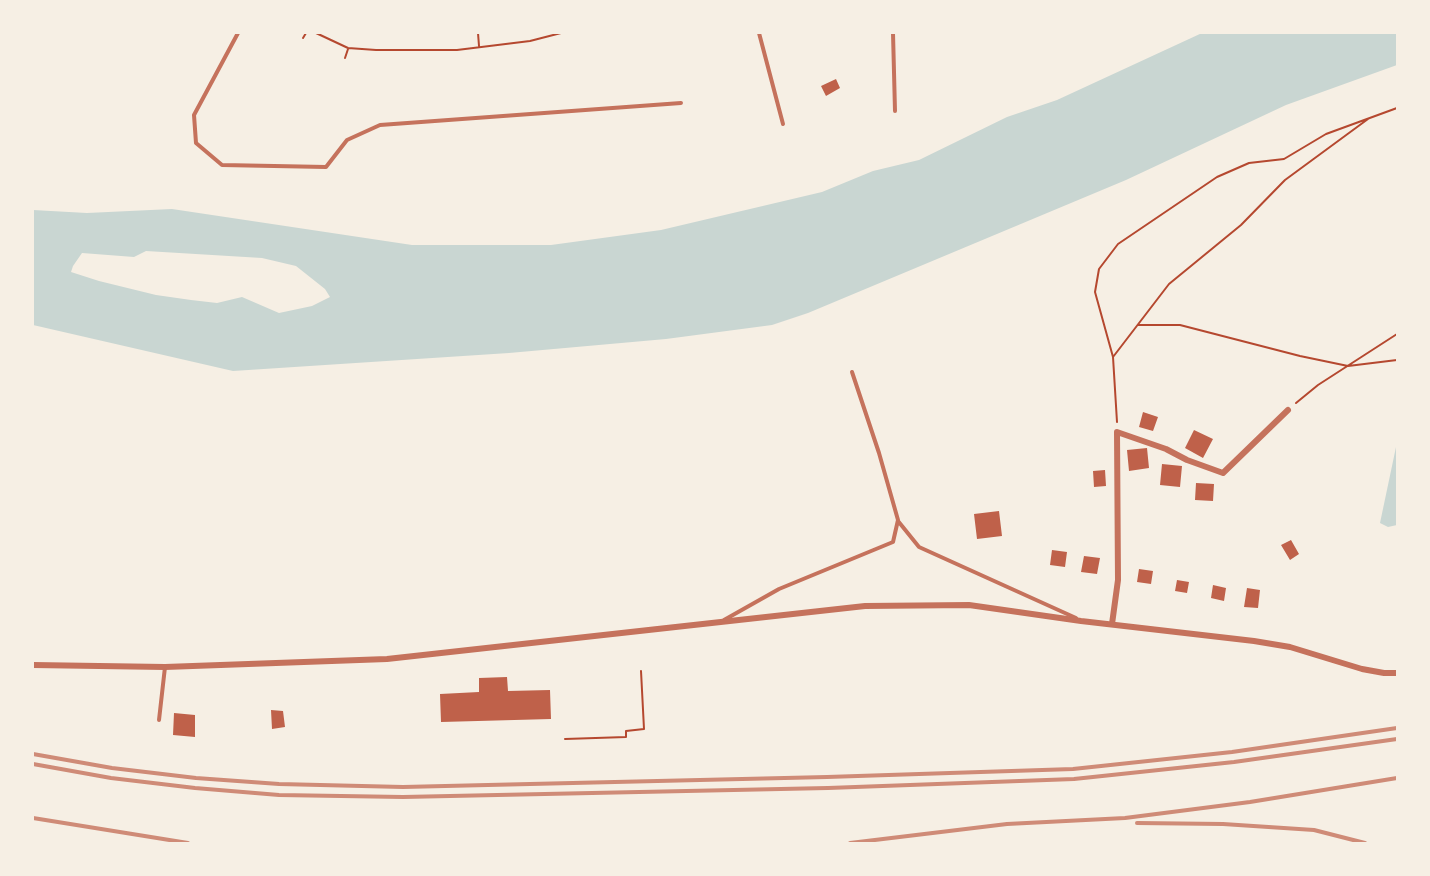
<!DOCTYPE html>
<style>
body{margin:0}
#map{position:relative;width:1430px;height:876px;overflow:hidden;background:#f6efe4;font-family:Arial,sans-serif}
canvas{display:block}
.frame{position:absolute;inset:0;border:34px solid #f6efe4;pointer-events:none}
</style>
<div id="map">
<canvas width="1430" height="876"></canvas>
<div class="frame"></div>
</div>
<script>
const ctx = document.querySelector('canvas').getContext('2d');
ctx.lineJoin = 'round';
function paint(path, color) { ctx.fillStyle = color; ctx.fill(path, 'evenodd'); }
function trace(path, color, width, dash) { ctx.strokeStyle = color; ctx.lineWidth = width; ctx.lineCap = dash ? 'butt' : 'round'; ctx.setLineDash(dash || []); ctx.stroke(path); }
paint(new Path2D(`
 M1202,33H1397V65L1286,105L1126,180L808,313L772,325L666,339L509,353L233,371L33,325V210L87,213L172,209L412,245H551L661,230L822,192L873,171L919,160L1007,117L1057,100ZM146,251L262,258L296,266L325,289L330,297L312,306L279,313L242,297L217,303L191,300L156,295L99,281L71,272L73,266L82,253L134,257Z
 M1396,447L1397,525L1388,527L1380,523Z`), '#c9d6d2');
paint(new Path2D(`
 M836,79L840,88L826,96L821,86Z
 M1143,412L1158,417L1153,431L1139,427Z
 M1194,430L1213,439L1203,458L1185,448Z
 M1147,448L1149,468L1129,471L1127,450Z
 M1162,464L1182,466L1180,487L1160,485Z
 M1105,470L1106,486L1094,487L1093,471Z
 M1196,483L1214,484L1213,501L1195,500Z
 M999,511L1002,536L977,539L974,514Z
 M1291,540L1299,554L1290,560L1281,545Z
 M1052,550L1067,552L1065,567L1050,565Z
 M1084,556L1100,558L1097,574L1081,572Z
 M1139,569L1153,571L1151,584L1137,582Z
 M1177,580L1189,582L1187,593L1175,591Z
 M1213,585L1226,588L1224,601L1211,598Z
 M1247,588L1260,590L1258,608L1244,607Z
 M507,677L508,691L550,690L551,719L441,722L440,694L479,692V678Z
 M271,710L283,711L285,727L272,729Z
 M174,713L195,715V737L173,735Z`), '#bf614a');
trace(new Path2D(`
 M316,33L348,48L376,50H457L530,41L561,33
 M478,33L479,46
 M303,38L306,33
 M345,58L348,49
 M1138,325H1180L1300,356L1348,366L1397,360
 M1113,357L1169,284L1241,225L1285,180L1368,119
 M1296,403L1318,385L1397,334
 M1117,422L1113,357L1095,292L1099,269L1118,244L1217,177L1249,163L1284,159L1326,134L1397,108
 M565,739L626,737V731L644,729L641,671`), '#b5482f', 2);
trace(new Path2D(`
 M238,33L194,115L196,143L222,165L326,167L347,140L380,125L681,103
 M759,33L783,124
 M893,33L895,111
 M898,521L919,547L1076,618
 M724,620L779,589L893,542L898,520L879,453L852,372
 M159,720L165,667`), '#c5725c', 4);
trace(new Path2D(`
 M1112,624L1118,580L1117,432L1166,449L1187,460L1223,473L1288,410
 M33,665L165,667L387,659L865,606L969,605L1081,621L1254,641L1290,647L1362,669L1384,673H1397`), '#c5725c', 6);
trace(new Path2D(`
 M33,754L112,768L196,778L279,784L403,787L827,777L1073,769L1232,752L1397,728
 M33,764L111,778L195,788L279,795L403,797L828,788L1074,779L1234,762L1397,739
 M33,818L188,843
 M1137,823L1223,824L1314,830L1365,843
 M850,843L1007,824L1125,818L1250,802L1397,778`), '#cf8b77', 4);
</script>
